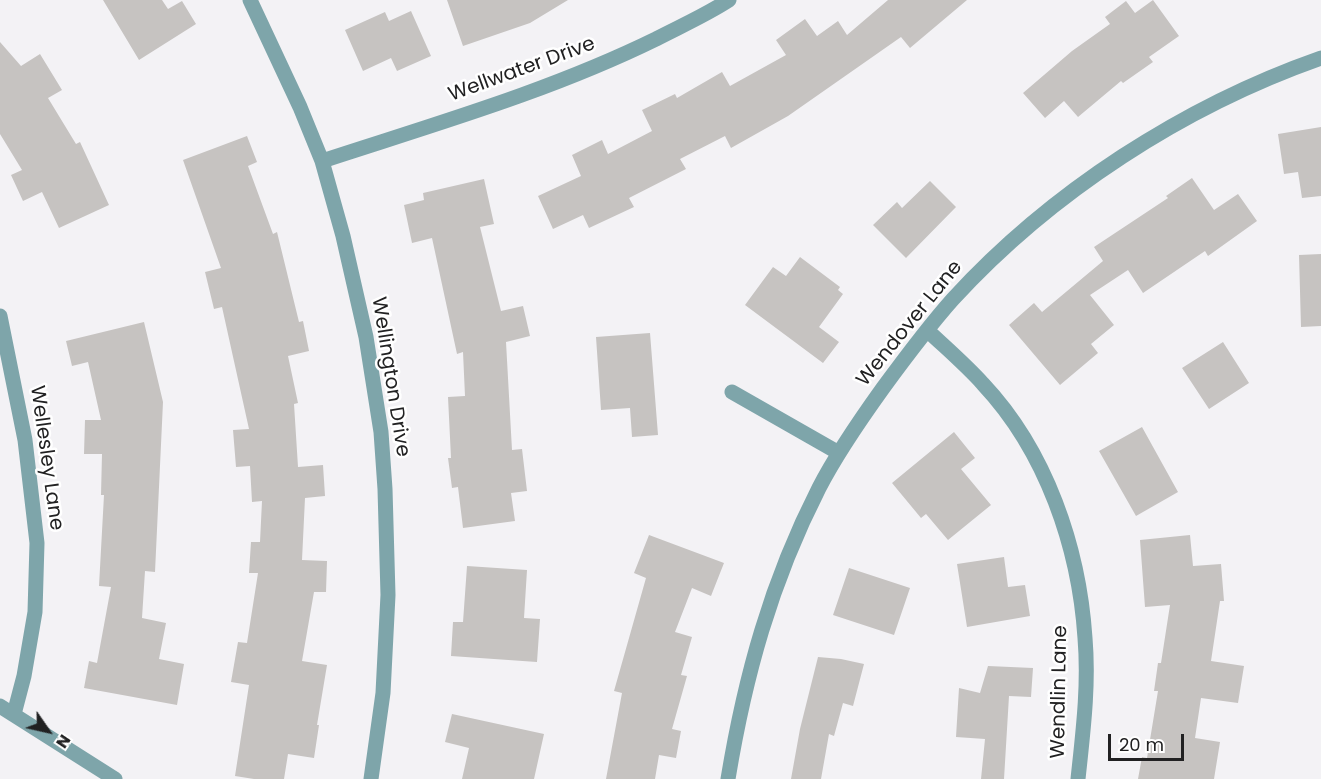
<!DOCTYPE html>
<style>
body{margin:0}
#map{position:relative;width:1321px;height:779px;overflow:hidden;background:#f3f2f5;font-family:Poppins,sans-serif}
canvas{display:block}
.north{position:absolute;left:18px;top:701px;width:60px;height:60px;-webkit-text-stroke:4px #fff;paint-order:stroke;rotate:124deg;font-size:16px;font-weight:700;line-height:24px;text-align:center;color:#212122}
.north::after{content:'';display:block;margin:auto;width:21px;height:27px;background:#212122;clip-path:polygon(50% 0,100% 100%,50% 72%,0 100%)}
.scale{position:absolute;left:1108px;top:734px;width:76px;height:27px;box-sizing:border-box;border:3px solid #212122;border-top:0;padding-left:8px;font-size:18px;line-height:21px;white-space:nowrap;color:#212122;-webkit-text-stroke:4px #fff;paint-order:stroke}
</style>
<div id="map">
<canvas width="1321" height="779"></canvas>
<div class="north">N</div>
<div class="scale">20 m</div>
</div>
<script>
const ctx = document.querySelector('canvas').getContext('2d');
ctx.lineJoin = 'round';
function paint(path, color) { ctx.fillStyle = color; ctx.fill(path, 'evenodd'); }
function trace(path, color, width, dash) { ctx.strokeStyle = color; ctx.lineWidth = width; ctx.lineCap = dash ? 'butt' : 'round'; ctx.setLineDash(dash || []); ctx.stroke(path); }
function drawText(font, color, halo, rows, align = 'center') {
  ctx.font = font + ' Poppins,sans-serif'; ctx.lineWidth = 5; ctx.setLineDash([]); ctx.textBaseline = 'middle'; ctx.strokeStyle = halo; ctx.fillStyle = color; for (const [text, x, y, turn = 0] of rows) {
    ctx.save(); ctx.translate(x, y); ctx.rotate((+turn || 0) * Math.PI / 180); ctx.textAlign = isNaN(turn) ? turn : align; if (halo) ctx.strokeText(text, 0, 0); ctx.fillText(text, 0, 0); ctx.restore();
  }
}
paint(new Path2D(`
 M103,0H162L168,9L182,1L196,24L139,60Z
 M447,0H568L530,23L463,46Z
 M888,0H967L910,48L901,37L788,116L731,148L725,136L680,159L686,169L629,198L634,207L589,228L583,215L553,229L538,196L581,176L572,155L602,140L608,154L652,131L642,110L675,94L677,98L722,72L730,86L786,55L776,40L805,19L817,36L838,21L847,35Z
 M1153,0L1179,36L1149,57L1153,62L1123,83L1121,81L1078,117L1064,101L1045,118L1023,93L1072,51L1110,24L1105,17L1126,1L1135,13Z
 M411,11L431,56L397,71L391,58L363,71L345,30L385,12L389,21Z
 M0,42L21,66L40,54L62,90L48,98L76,144L80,142L109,205L59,228L42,192L23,201L11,175L22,170L0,134Z
 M1321,127V196L1302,198L1298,172L1284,174L1278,134Z
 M247,136L257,162L248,166L273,234L277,232L299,322L303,321L309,351L288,356L298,403L294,404L298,467L323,465L325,496L305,498L302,560L327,561L326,592H314L302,661L327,665L317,725H319L314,758L288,754L284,779H254L235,776L249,685L231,682L238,642L247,643L258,573H249L251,542H260L262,501L252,502L250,466L236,467L233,430L249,429L222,307L214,309L205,272L221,268L183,160Z
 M1192,178L1214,210L1238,194L1257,221L1208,256L1205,251L1143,293L1128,270L1090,295L1114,325L1091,344L1098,353L1060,385L1009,325L1034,303L1042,312L1103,261L1094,247L1168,198L1166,196Z
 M484,179L494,224L480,227L501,311L523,306L530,336L506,342L512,450L522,449L527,491L511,493L515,521L463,528L458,487L452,488L448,458H451L448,397L465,396L463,352L457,354L432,238L412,243L404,205L424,200L423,193Z
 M930,181L956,207L906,258L873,225L897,202L902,208Z
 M1321,254V326L1301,327L1299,255Z
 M800,257L840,287L838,290L843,294L819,327L839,342L823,363L745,305L773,267L786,276Z
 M144,322L163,402L155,572L145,571L142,618L166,623L159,659L184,664L177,705L84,688L89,661L97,663L111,587L99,586L104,495H101L102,454H84L85,420H101L88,362L72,366L66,341Z
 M650,333L658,435L632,437L630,408L601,410L596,337Z
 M1223,342L1249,383L1209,409L1182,368Z
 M1142,427L1178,492L1136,516L1099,451Z
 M954,432L975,458L961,469L991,505L948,540L926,514L921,518L892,483Z
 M649,535L724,563L711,596L692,588L675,632L692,637L681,675L687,676L672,729L681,731L676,758L659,755L655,779H606L622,693L614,691L646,578L634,573Z
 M1190,535L1193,566L1221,564L1224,601H1220L1211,661L1244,666L1238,703L1201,698L1195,738L1220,742L1214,779H1138L1142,757L1147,758L1158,691H1154L1158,663H1161L1170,605L1145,607L1140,540Z
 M1004,557L1008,587L1025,585L1030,616L967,627L957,564Z
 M467,566L527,570L524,618L540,619L537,662L451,656L453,622H463Z
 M849,568L910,588L894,635L833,615Z
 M818,657L841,659L864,664L853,706L843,703L834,736L829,734L821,779H791L800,729Z
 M988,666L1033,668L1031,697L1009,696L1004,779H981L985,739L956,737L959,688L980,693Z
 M452,714L544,734L534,779H462L469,748L445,742Z`), '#c6c3c1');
trace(new Path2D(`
 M250,0L300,107L322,161L343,236L366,337L381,432L385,489L388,595L383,693L371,779
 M322,161C435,124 550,91 656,39C681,26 706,15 729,0
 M0,316L25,440L37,543L35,612L24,676L14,714
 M927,330C946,348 966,365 983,384C1046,451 1079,547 1085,638C1089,685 1083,732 1078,779
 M732,392L839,453
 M0,706L115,779
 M728,779C745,676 771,582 819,488C837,453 860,420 883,388C905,358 928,327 953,299C1051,192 1184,106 1321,58`), '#7ea5aa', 15);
drawText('20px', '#212122', '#fff', [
 ["Wellwater Drive",522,70,-20],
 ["Wendover Lane",910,324,-51],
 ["Wellington Drive",390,377,81],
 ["Wellesley Lane",46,458,82],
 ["Wendlin Lane",1060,692,-89]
]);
</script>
